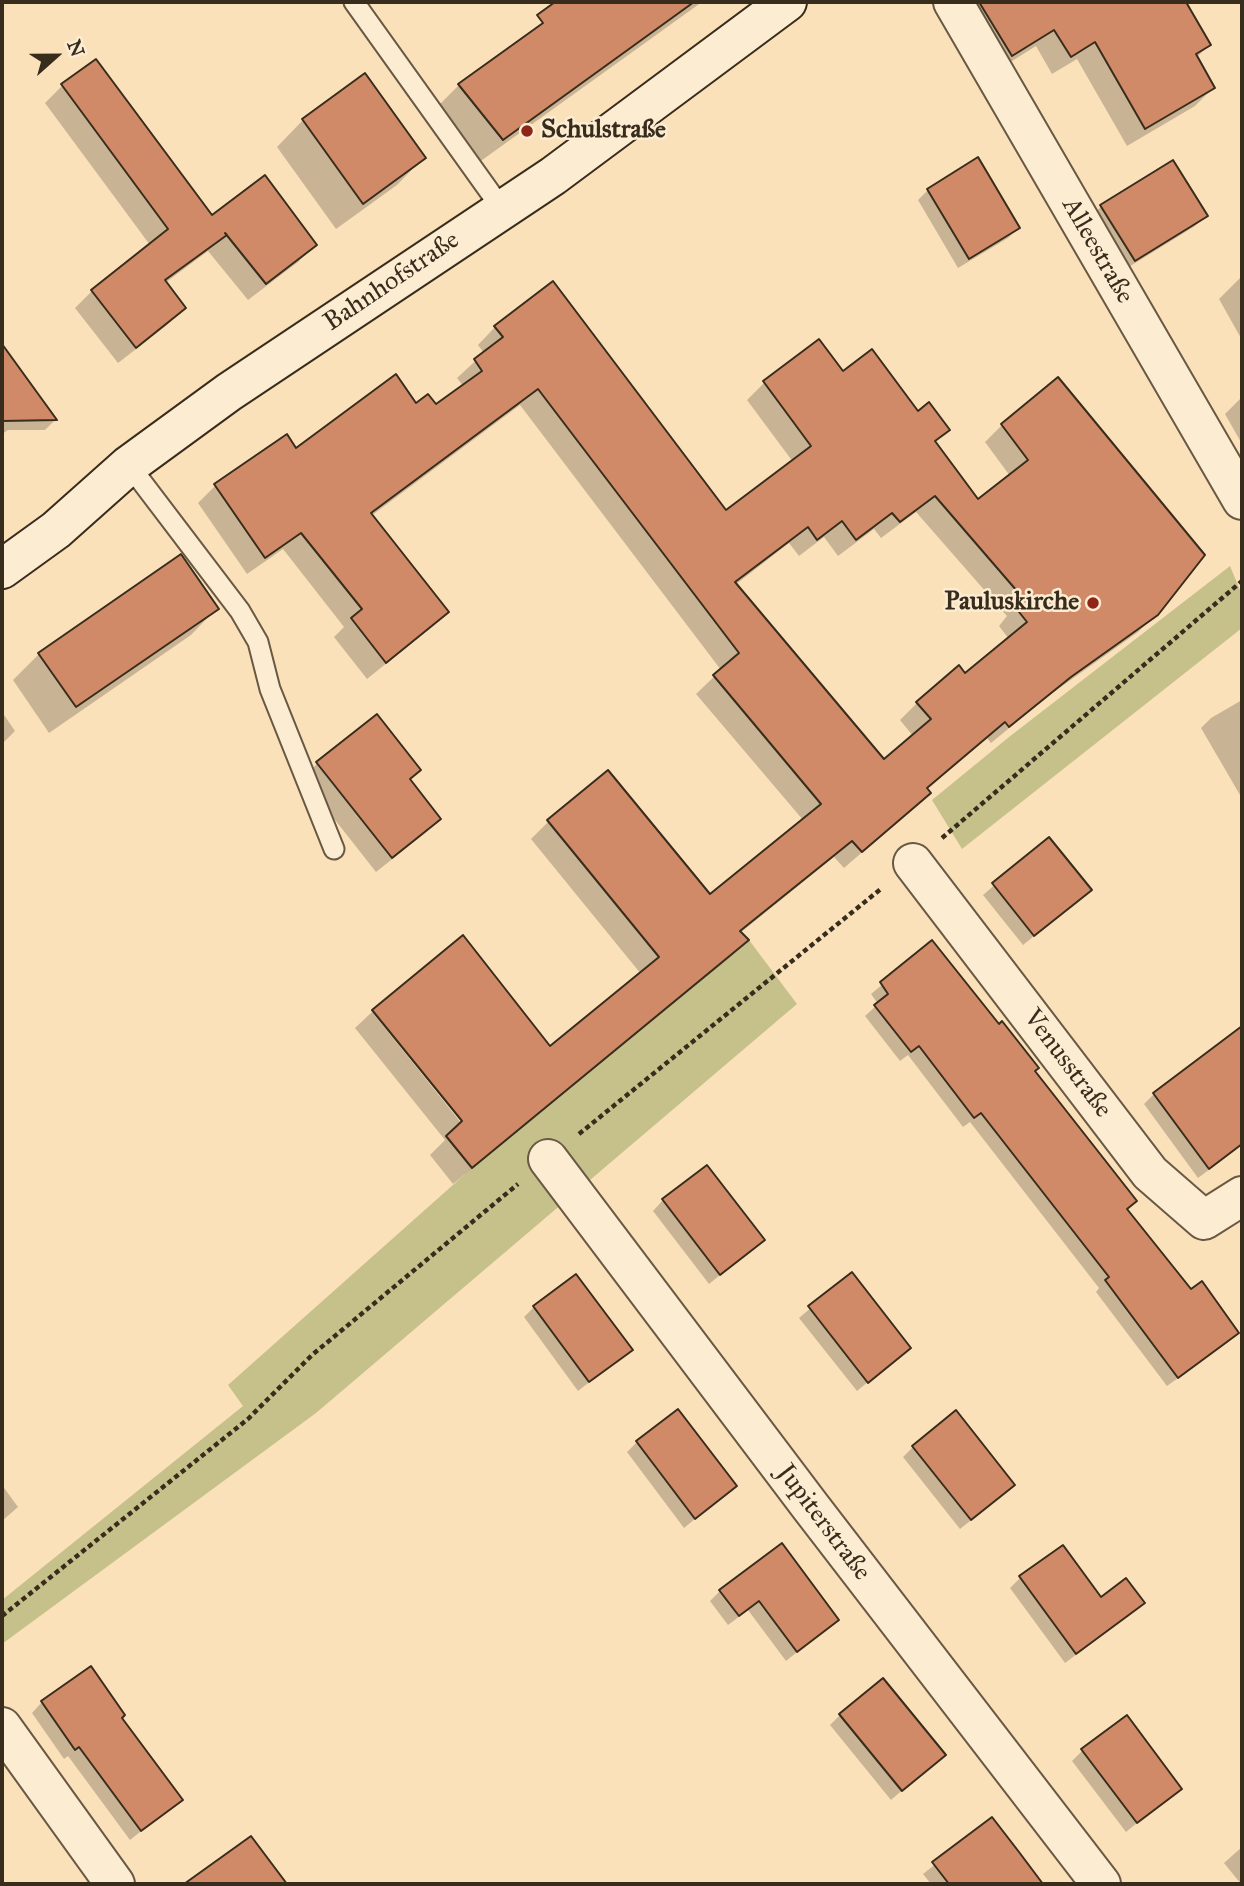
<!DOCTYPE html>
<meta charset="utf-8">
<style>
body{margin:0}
#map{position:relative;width:1244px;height:1886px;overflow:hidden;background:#fbe1b9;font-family:"IM FELL Great Primer",serif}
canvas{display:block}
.frame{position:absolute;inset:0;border:4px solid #382c1d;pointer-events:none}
.north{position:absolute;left:21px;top:21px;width:70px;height:70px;-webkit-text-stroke:5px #fcecd2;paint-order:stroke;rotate:69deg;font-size:19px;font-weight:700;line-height:28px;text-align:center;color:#382c1d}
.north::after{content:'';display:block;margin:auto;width:24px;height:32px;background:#382c1d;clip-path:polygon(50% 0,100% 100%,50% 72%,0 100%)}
</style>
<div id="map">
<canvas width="1244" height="1886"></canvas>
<div class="frame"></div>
<div class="north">N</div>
</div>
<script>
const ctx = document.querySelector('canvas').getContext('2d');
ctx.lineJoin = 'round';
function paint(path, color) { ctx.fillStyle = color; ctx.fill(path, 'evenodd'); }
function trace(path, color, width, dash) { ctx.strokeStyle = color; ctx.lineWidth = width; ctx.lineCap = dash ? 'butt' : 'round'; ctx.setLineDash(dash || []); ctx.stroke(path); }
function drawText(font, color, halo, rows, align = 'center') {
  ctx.font = font + ' "IM FELL Great Primer",serif'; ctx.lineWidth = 5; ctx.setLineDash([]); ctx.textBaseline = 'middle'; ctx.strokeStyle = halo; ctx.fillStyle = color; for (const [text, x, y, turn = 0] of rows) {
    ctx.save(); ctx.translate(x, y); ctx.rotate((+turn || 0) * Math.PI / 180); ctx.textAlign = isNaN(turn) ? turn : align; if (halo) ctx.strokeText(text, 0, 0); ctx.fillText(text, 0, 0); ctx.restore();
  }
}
paint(new Path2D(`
 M1230,566L1242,595V628L962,849L932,800L1009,737Z
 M749,940L797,1004L316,1413L2,1644V1600L243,1406L228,1385L472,1168Z`), '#c6c18a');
paint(new Path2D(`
 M578,2H702L478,163L435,109L459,85Z
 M979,2H1109L1132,40L1209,45L1196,58L1213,88L1195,106L1127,146L1077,59L1052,74L1036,46L993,73L961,20Z
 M95,61L211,218L315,245L298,262L248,300L208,251L165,283L184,308L167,325L118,363L75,308L92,291L150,245L45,103L62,86Z
 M365,76L423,158L397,185L336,229L277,147L303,120Z
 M928,190L1018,228L1008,238L958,268L918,200Z
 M1102,206L1206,216L1195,226L1124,270L1091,216Z
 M1242,276V340L1219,299Z
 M495,327L726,513L793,462L747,400L764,383L819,341L843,373L948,430L934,443L978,502L1010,476L985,442L1002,425L1156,614L1138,632L1051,694L991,743L987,738L926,789L911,810L844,868L834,857L740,933L747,940L729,958L453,1184L430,1155L445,1140L355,1028L372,1012L466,1129L550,1048L641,974L531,839L548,822L608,772L709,896L803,820L696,694L721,670L520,405L371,516L447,612L429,629L367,679L334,637L344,627L283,549L247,574L198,503L215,486L296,451L416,405L436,407L464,387L457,378L484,353L478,345ZM916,512L1007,616L999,626L1009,639L965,675L917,703L900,720L913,736L884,761L735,585L789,543L799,556L824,537L838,556L874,529L881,538Z
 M2,347L55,420L45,430H8L2,434Z
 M1242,397V444L1225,414Z
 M217,608L191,635L49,733L13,680L39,654Z
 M1242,700V794L1240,795L1201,728L1211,718Z
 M2,712L15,731L2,744Z
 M318,763L419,770L409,780L439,819L424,834L376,872L302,778Z
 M1048,839L1079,900L1023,945L983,895Z
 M932,943L1033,1071L1126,1210L1191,1291L1237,1333L1227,1343L1167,1386L1096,1292L1099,1288L970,1122L963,1127L908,1055L900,1061L865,1016L878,1004L871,994Z
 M1242,1028V1145L1198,1178L1144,1104L1154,1094Z
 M663,1200L763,1240L709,1284L653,1211Z
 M851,1274L909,1348L857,1391L799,1318Z
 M534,1307L631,1350L578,1391L524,1317Z
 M637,1442L735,1486L684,1528L627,1452Z
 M913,1447L1003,1495L960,1529L903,1457Z
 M2,1485L18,1507L2,1521Z
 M1020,1578L1100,1600L1143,1603L1132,1613L1065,1663L1010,1588Z
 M720,1591L837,1620L786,1661L748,1610L728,1625L710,1601Z
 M42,1702L180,1800L130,1840L68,1756L64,1759L32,1713Z
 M840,1715L943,1755L891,1800L830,1725Z
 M1082,1751L1180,1788L1126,1832L1072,1761Z
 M992,1819L1041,1884H931L923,1874Z
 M1242,1847V1884H1241L1224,1863Z`), '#0003');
const building = new Path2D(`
 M555,2H694L503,140L458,84L543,23L537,15Z
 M979,2H1186L1211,45L1196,54L1215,88L1145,129L1095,42L1071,57L1054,30L1012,56Z
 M96,59L212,215L265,175L317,245L266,284L225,233L227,235L165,280L186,308L136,348L91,290L168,229L61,84Z
 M365,73L426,158L363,204L302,119Z
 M978,157L1020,228L969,259L927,189Z
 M1173,160L1208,216L1135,261L1100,205Z
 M553,281L726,510L811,446L763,381L819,339L843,371L872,349L918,411L929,402L950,430L935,441L978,499L1028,460L1001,424L1058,377L1205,555L1158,615L1071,677L1009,727L1005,722L927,788L931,793L862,852L852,841L740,931L749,940L472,1168L446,1136L462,1121L372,1010L463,935L550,1046L659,957L547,820L608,770L710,894L821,804L713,675L739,653L538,389L371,513L449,612L386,663L351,618L362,609L301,533L265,558L214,484L287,434L296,448L396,374L416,403L428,394L436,404L482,371L474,359L503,337L494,326ZM935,496L1023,598L1015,607L1027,622L965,673L959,665L916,702L931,719L884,759L735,582L808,527L817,540L842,521L856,540L892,513L900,522Z
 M2,344L57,420L2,421Z
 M181,554L219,609L76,707L38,653Z
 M377,714L421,770L410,779L441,819L392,858L316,762Z
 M1049,837L1092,890L1034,936L992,883Z
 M932,940L999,1024L1002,1021L1039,1068L1035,1071L1137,1201L1127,1209L1191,1289L1202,1281L1239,1333L1178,1378L1105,1280L1109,1277L981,1113L974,1118L919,1046L911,1052L874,1005L888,994L880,982Z
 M1242,1026V1144L1209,1169L1153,1093Z
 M707,1165L765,1240L720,1275L662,1199Z
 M852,1272L911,1348L868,1383L808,1306Z
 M576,1274L633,1350L589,1382L533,1306Z
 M678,1409L737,1486L695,1519L636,1441Z
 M956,1410L1015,1485L971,1520L912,1446Z
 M782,1543L839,1620L797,1652L759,1601L739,1616L719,1590Z
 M1063,1545L1101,1597L1126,1578L1145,1603L1076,1654L1019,1576Z
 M91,1666L125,1715L122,1718L183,1800L141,1831L79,1747L75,1750L41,1701Z
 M883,1678L946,1755L902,1791L839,1714Z
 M1127,1715L1182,1789L1137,1823L1081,1749Z
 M992,1817L1019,1852L1043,1884H949L932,1862Z
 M251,1836L287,1884H184Z`);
paint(building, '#d18a67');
trace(building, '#382c1d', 2);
const service = new Path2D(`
 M354,2L502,209
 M129,465L240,611L258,642L270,689L334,849`);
const minor = new Path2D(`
 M953,2L1242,500
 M913,863L1150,1173L1204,1220L1242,1196
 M548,1159L810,1506L1101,1884
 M2,1727L115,1884`);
const secondary = new Path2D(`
 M2,569L56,530L129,465L229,392L553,176L787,2`);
trace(service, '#695944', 23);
trace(minor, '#695944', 42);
trace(secondary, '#382c1d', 42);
trace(new Path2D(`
 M942,838L1242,581
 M579,1134L882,888
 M2,1616L248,1419L312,1355L518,1184`), '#382c1d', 4.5, [5, 3.5]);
trace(service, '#fcecd2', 19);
trace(minor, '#fcecd2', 38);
trace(secondary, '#fcecd2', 38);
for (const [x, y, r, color] of [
 [527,131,7,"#8f2418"],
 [1093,603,7,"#8f2418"]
]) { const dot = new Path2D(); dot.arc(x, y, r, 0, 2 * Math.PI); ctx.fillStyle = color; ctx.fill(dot); trace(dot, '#fcecd2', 2.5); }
drawText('bold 26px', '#382c1d', '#fcecd2', [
 ["Schulstraße",541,131],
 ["Pauluskirche",1079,603,"right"]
], 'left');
drawText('26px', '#382c1d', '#fcecd2', [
 ["Alleestraße",1097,251,60],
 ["Bahnhofstraße",392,282,-34],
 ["Venusstraße",1067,1064,53],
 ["Jupiterstraße",823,1523,53]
]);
</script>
